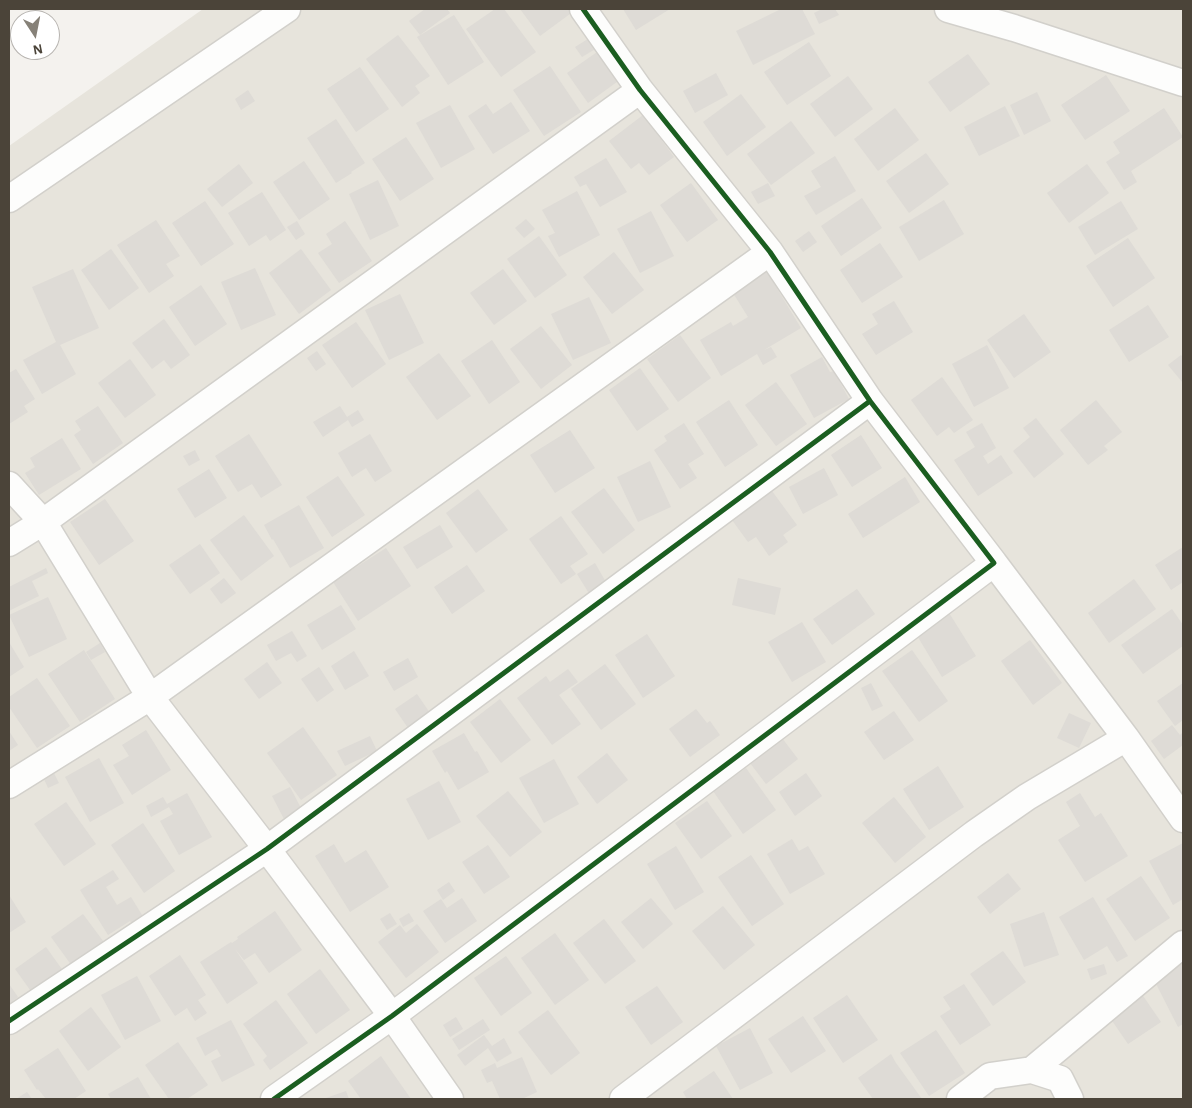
<!DOCTYPE html>
<style>
body{margin:0}
#map{position:relative;width:1192px;height:1108px;overflow:hidden;background:#f4f2ee;font-family:"Alegreya Sans",sans-serif}
canvas{display:block}
.frame{position:absolute;inset:0;border:10px solid #4b4439;pointer-events:none}
.north{position:absolute;left:10px;top:10px;width:50px;height:50px;box-sizing:border-box;background:#fff;border:1px solid #b7b4b0;border-radius:50%;rotate:169deg;font-size:14px;font-weight:700;line-height:20px;text-align:center;color:#4b4439}
.north::after{content:'';display:block;margin:auto;width:18px;height:22px;background:#868178;clip-path:polygon(50% 0,100% 100%,50% 72%,0 100%)}
</style>
<div id="map">
<canvas width="1192" height="1108"></canvas>
<div class="frame"></div>
<div class="north">N</div>
</div>
<script>
const ctx = document.querySelector('canvas').getContext('2d');
ctx.lineJoin = 'round';
function paint(path, color) { ctx.fillStyle = color; ctx.fill(path, 'evenodd'); }
function trace(path, color, width, dash) { ctx.strokeStyle = color; ctx.lineWidth = width; ctx.lineCap = dash ? 'butt' : 'round'; ctx.setLineDash(dash || []); ctx.stroke(path); }
paint(new Path2D(`
 M203,9H1183V1099H9V146Z`), '#e7e4dc');
paint(new Path2D(`
 M425,9H447L450,13L420,35L409,21Z
 M495,9H504L536,52L501,77L466,29Z
 M520,9H572L574,11L540,36Z
 M623,9H670L636,30Z
 M781,9H802L815,34L753,65L736,31Z
 M822,9H835L839,15L819,24L814,13Z
 M454,15L484,62L448,85L417,37Z
 M398,35L430,76L415,86L420,93L402,107L366,59Z
 M591,37L597,48L582,57L575,47Z
 M809,42L831,76L787,105L764,72Z
 M600,50L621,79L588,103L567,73Z
 M968,54L990,84L950,112L928,82Z
 M550,66L581,112L544,136L513,90Z
 M360,67L389,109L356,132L327,89Z
 M716,73L728,95L695,113L683,91Z
 M1106,75L1130,111L1085,140L1061,105Z
 M848,76L873,109L835,137L810,104Z
 M248,90L255,101L241,110L235,99Z
 M1037,92L1051,121L1024,135L1010,105Z
 M741,94L766,127L727,156L703,122Z
 M511,102L530,131L493,154L468,116L486,104L493,114Z
 M450,105L475,149L441,168L416,123Z
 M1005,106L1020,136L979,156L964,127Z
 M895,108L919,140L878,171L854,139Z
 M1164,108L1183,137L1131,171L1137,182L1124,190L1106,162L1120,153L1113,142Z
 M643,115L674,157L649,175L639,163L631,169L609,141Z
 M336,119L365,163L351,172L352,173L336,183L307,138Z
 M791,121L815,153L771,185L747,154Z
 M406,137L434,179L400,201L372,159Z
 M926,153L949,184L909,213L886,181Z
 M835,156L856,191L816,215L804,196L821,187L811,171Z
 M606,158L627,192L600,207L586,184L580,187L574,177Z
 M304,161L330,199L299,220L273,182Z
 M239,164L253,183L222,207L207,189Z
 M1087,164L1109,193L1069,223L1047,193Z
 M378,180L399,226L370,240L349,194Z
 M691,183L718,220L687,242L660,205Z
 M768,183L775,196L758,204L751,192Z
 M577,191L600,235L559,257L548,236L555,233L542,210Z
 M262,192L286,230L270,241L266,235L249,246L228,213Z
 M862,198L882,228L841,256L821,226Z
 M944,200L964,234L919,261L899,227Z
 M205,201L234,244L201,266L172,223Z
 M1121,201L1138,229L1095,255L1078,227Z
 M651,211L674,256L640,273L617,229Z
 M526,219L535,229L524,238L515,228Z
 M156,220L180,256L166,264L174,276L149,293L117,245Z
 M297,221L305,234L296,240L287,227Z
 M345,221L372,261L339,283L318,253L332,244L326,234Z
 M809,231L817,242L803,252L795,241Z
 M539,236L567,275L535,298L507,259Z
 M1128,238L1155,278L1113,307L1086,266Z
 M880,243L903,277L862,303L840,270Z
 M111,249L139,288L109,310L81,270Z
 M301,249L331,290L299,314L269,273Z
 M614,252L644,290L612,314L583,277Z
 M255,268L276,315L241,330L221,282Z
 M73,269L99,328L60,345L76,374L42,394L23,360L56,342L32,287Z
 M503,269L527,301L494,325L470,293Z
 M767,272L801,328L764,350L771,347L777,357L763,365L757,354L721,376L700,340L731,322L733,326L748,317L733,293Z
 M201,285L227,324L195,346L169,307Z
 M400,294L424,343L389,360L365,310Z
 M589,297L611,343L573,360L551,314Z
 M894,301L913,332L876,355L862,334L878,324L872,314Z
 M1148,305L1169,337L1129,362L1109,330Z
 M1024,314L1051,352L1014,378L987,340Z
 M164,319L190,355L171,369L164,360L152,369L132,343Z
 M356,322L386,364L352,388L322,345Z
 M541,326L572,365L541,389L510,349Z
 M680,335L711,378L678,402L647,359Z
 M492,340L520,382L489,404L461,361Z
 M987,345L1009,388L974,407L952,364Z
 M317,351L326,364L316,371L307,358Z
 M439,353L471,396L437,420L406,377Z
 M1181,355L1183,357V383L1168,365Z
 M822,357L830,372L834,371L849,399L814,418L790,375Z
 M130,359L156,395L125,418L98,383Z
 M640,368L669,409L637,431L609,390Z
 M16,369L35,399L24,406L28,412L9,424V373Z
 M942,377L973,420L954,433L949,427L937,436L911,400Z
 M776,382L807,424L776,446L745,405Z
 M729,400L758,445L725,467L696,422Z
 M1096,400L1122,432L1104,446L1108,450L1088,465L1060,430Z
 M98,406L123,443L93,464L74,435L81,430L75,421Z
 M340,406L347,417L358,410L364,420L352,427L348,420L323,437L313,422Z
 M1036,418L1064,454L1034,478L1013,451L1030,437L1023,428Z
 M684,423L704,454L688,464L697,478L680,489L654,450L667,441L664,436Z
 M982,423L996,448L983,456L988,464L1001,455L1013,473L978,496L954,460L975,447L966,432Z
 M570,430L595,468L555,493L530,455Z
 M249,434L282,485L261,498L252,484L238,492L215,456Z
 M370,434L392,471L375,482L366,468L352,477L338,453Z
 M861,435L882,468L852,487L831,455Z
 M62,438L81,469L39,495L25,473L35,467L30,458Z
 M195,450L200,460L189,466L183,456Z
 M650,461L671,507L638,522L617,477Z
 M824,468L838,495L803,514L789,487Z
 M209,469L227,498L195,518L177,489Z
 M338,476L365,515L332,537L306,497Z
 M905,477L920,502L863,538L848,514Z
 M604,488L635,530L603,554L571,512Z
 M478,489L508,530L476,553L446,513Z
 M772,491L797,525L783,535L788,542L769,556L756,537L748,542L732,520Z
 M105,499L134,541L99,565L70,522Z
 M299,505L324,548L290,568L273,539L272,540L264,525Z
 M244,515L274,556L241,581L210,540Z
 M561,516L588,554L570,566L576,574L561,584L529,539Z
 M440,525L453,547L417,569L403,547Z
 M200,544L220,573L190,594L169,565Z
 M1183,547V582L1171,590L1155,565Z
 M386,548L411,586L358,621L333,582Z
 M595,563L607,584L590,595L577,574Z
 M467,565L485,591L452,614L434,587Z
 M46,568L48,573L32,581L39,596L9,611V587Z
 M224,578L236,593L221,604L210,589Z
 M738,578L781,588L775,615L732,605Z
 M1134,579L1156,609L1109,643L1088,613Z
 M857,589L875,614L832,645L813,619Z
 M48,597L67,639L29,657L9,615Z
 M341,605L356,629L322,650L307,625Z
 M946,608L976,656L942,677L913,629Z
 M1172,609L1183,625V646L1143,674L1121,645Z
 M802,622L826,662L792,682L768,642Z
 M292,631L307,656L297,662L291,653L276,661L267,645Z
 M647,634L675,676L643,698L615,655Z
 M1030,640L1062,683L1033,705L1001,661Z
 M9,642L24,667L9,677Z
 M100,643L105,652L91,660L86,652Z
 M84,650L115,699L80,722L48,674Z
 M912,650L948,701L919,722L882,671Z
 M354,651L369,676L345,690L331,666Z
 M408,658L418,677L394,691L383,672Z
 M267,662L282,683L259,699L244,679Z
 M605,664L636,704L601,730L571,689Z
 M319,667L334,690L317,702L301,679Z
 M568,669L578,682L559,695L581,724L552,745L517,698L546,676L550,682Z
 M37,678L70,726L37,748L9,707V697Z
 M871,683L883,706L872,711L861,688Z
 M1183,683V720L1175,726L1157,701Z
 M417,694L430,713L408,728L395,709Z
 M500,699L531,740L501,763L470,722Z
 M696,709L707,723L710,721L720,735L690,757L669,729Z
 M894,711L914,740L884,760L864,732Z
 M1069,713L1091,723L1079,748L1057,738Z
 M1172,725L1180,735L1183,732V745L1164,759L1151,741Z
 M303,727L337,775L301,800L267,753Z
 M146,730L171,770L132,795L113,765L129,756L122,745Z
 M9,731L18,745L9,751Z
 M464,733L475,752L477,751L489,772L458,790L447,771L445,773L432,751Z
 M370,736L377,751L345,766L337,751Z
 M782,738L798,759L766,784L750,763Z
 M607,753L628,780L597,804L577,777Z
 M99,758L124,803L90,822L65,777Z
 M554,759L579,804L544,823L519,778Z
 M50,765L59,783L48,788L40,770Z
 M938,766L964,807L929,830L903,789Z
 M746,768L776,810L743,834L713,791Z
 M806,773L822,796L795,816L779,792Z
 M439,781L461,822L428,840L406,799Z
 M290,787L302,810L284,819L272,796Z
 M508,791L542,832L510,857L476,816Z
 M187,793L212,837L179,855L160,821L173,814L169,807L151,817L146,806L163,797L167,804Z
 M1080,793L1095,817L1101,813L1128,856L1085,882L1058,840L1080,826L1066,802Z
 M894,797L926,837L895,863L862,823Z
 M707,801L732,836L701,859L675,823Z
 M66,802L96,844L64,866L34,824Z
 M143,823L175,871L144,893L111,845Z
 M792,839L799,851L808,846L825,874L790,894L767,854Z
 M1183,843V899L1173,905L1149,861Z
 M334,844L345,863L366,850L389,887L350,912L315,856Z
 M488,845L510,877L484,894L462,862Z
 M676,846L704,892L675,910L647,864Z
 M751,855L784,904L752,926L718,877Z
 M113,870L119,879L106,887L117,905L131,897L147,923L136,930L130,921L108,935L80,890Z
 M1008,873L1021,889L990,914L977,897Z
 M1141,876L1170,918L1135,941L1106,899Z
 M449,882L455,891L443,900L437,890Z
 M9,895L26,922L9,933Z
 M1093,897L1128,956L1117,962L1107,946L1084,960L1059,917Z
 M462,898L477,921L445,943L423,911L441,899L447,908Z
 M651,898L673,924L643,949L621,922Z
 M723,906L755,945L724,970L692,931Z
 M275,911L302,950L269,973L255,953L244,960L235,949L258,983L227,1004L200,962L231,942L232,943L238,939L237,937Z
 M1044,912L1059,955L1024,967L1010,924Z
 M390,913L397,924L387,930L380,919Z
 M409,913L414,921L403,927L399,919Z
 M83,914L112,953L80,977L51,937Z
 M604,919L636,961L605,984L573,943Z
 M417,924L439,952L406,978L378,942L400,925L406,933Z
 M555,933L589,980L555,1005L521,958Z
 M46,947L69,979L38,1001L15,969Z
 M1003,951L1026,982L993,1006L970,974Z
 M180,955L206,995L198,1000L207,1013L195,1021L187,1008L175,1016L149,976Z
 M506,956L532,993L501,1016L474,978Z
 M1183,960V1024L1178,1027L1152,976Z
 M1104,964L1107,974L1091,980L1087,969Z
 M320,969L350,1010L316,1034L287,994Z
 M137,976L161,1021L125,1040L101,995Z
 M9,984L18,997L9,1004Z
 M964,984L991,1025L960,1045L940,1016L951,1009L943,997Z
 M657,986L683,1022L651,1045L625,1007Z
 M1139,990L1161,1022L1128,1044L1106,1012Z
 M847,995L878,1040L843,1063L813,1018Z
 M276,1000L308,1043L270,1070L263,1060L267,1056L243,1024Z
 M91,1007L121,1047L88,1071L59,1031Z
 M548,1010L580,1053L551,1075L518,1032Z
 M803,1016L826,1051L791,1073L768,1039Z
 M456,1017L463,1029L450,1037L443,1025Z
 M483,1019L490,1030L459,1050L452,1039Z
 M231,1020L255,1065L222,1082L211,1061L221,1056L217,1049L205,1056L196,1038Z
 M750,1028L773,1073L740,1090L716,1046Z
 M936,1030L965,1073L929,1096L900,1053Z
 M484,1035L492,1046L504,1038L512,1053L497,1062L488,1048L465,1066L457,1055Z
 M178,1042L208,1085L187,1099H169L145,1065Z
 M58,1048L86,1091L74,1099H46L38,1089L37,1090L24,1070Z
 M891,1054L896,1063L922,1099H873L858,1078Z
 M381,1056L411,1099H361L348,1081Z
 M522,1057L537,1092L522,1099H500L492,1081L487,1083L481,1070L495,1063L497,1068Z
 M714,1071L733,1099H687L683,1092Z
 M138,1077L151,1099H111L108,1094Z
 M346,1091L349,1099H323Z
 M27,1092L32,1099H16Z`), '#dedbd6');
const minor = new Path2D(`
 M948,9L1014,28L1183,83
 M9,199L287,9
 M9,485L43,522L150,697L267,849L392,1016L450,1099
 M9,543L43,522L640,90
 M994,563L1126,738L1183,819
 M9,785L150,697L770,252
 M9,1021L267,849L870,401
 M1032,1070L1183,944
 M274,1099L392,1016L994,563L870,401L770,252L640,90L583,9
 M623,1099L974,834L1027,797L1126,738
 M960,1099L990,1076L1032,1070L1060,1079L1070,1099`);
trace(minor, '#d2d0cb', 29);
trace(minor, '#fdfdfc', 26);
trace(new Path2D(`
 M9,1021L267,849L870,401
 M274,1099L392,1016L994,563L870,401L770,252L640,90L583,9`), '#1b5e20', 5);
</script>
